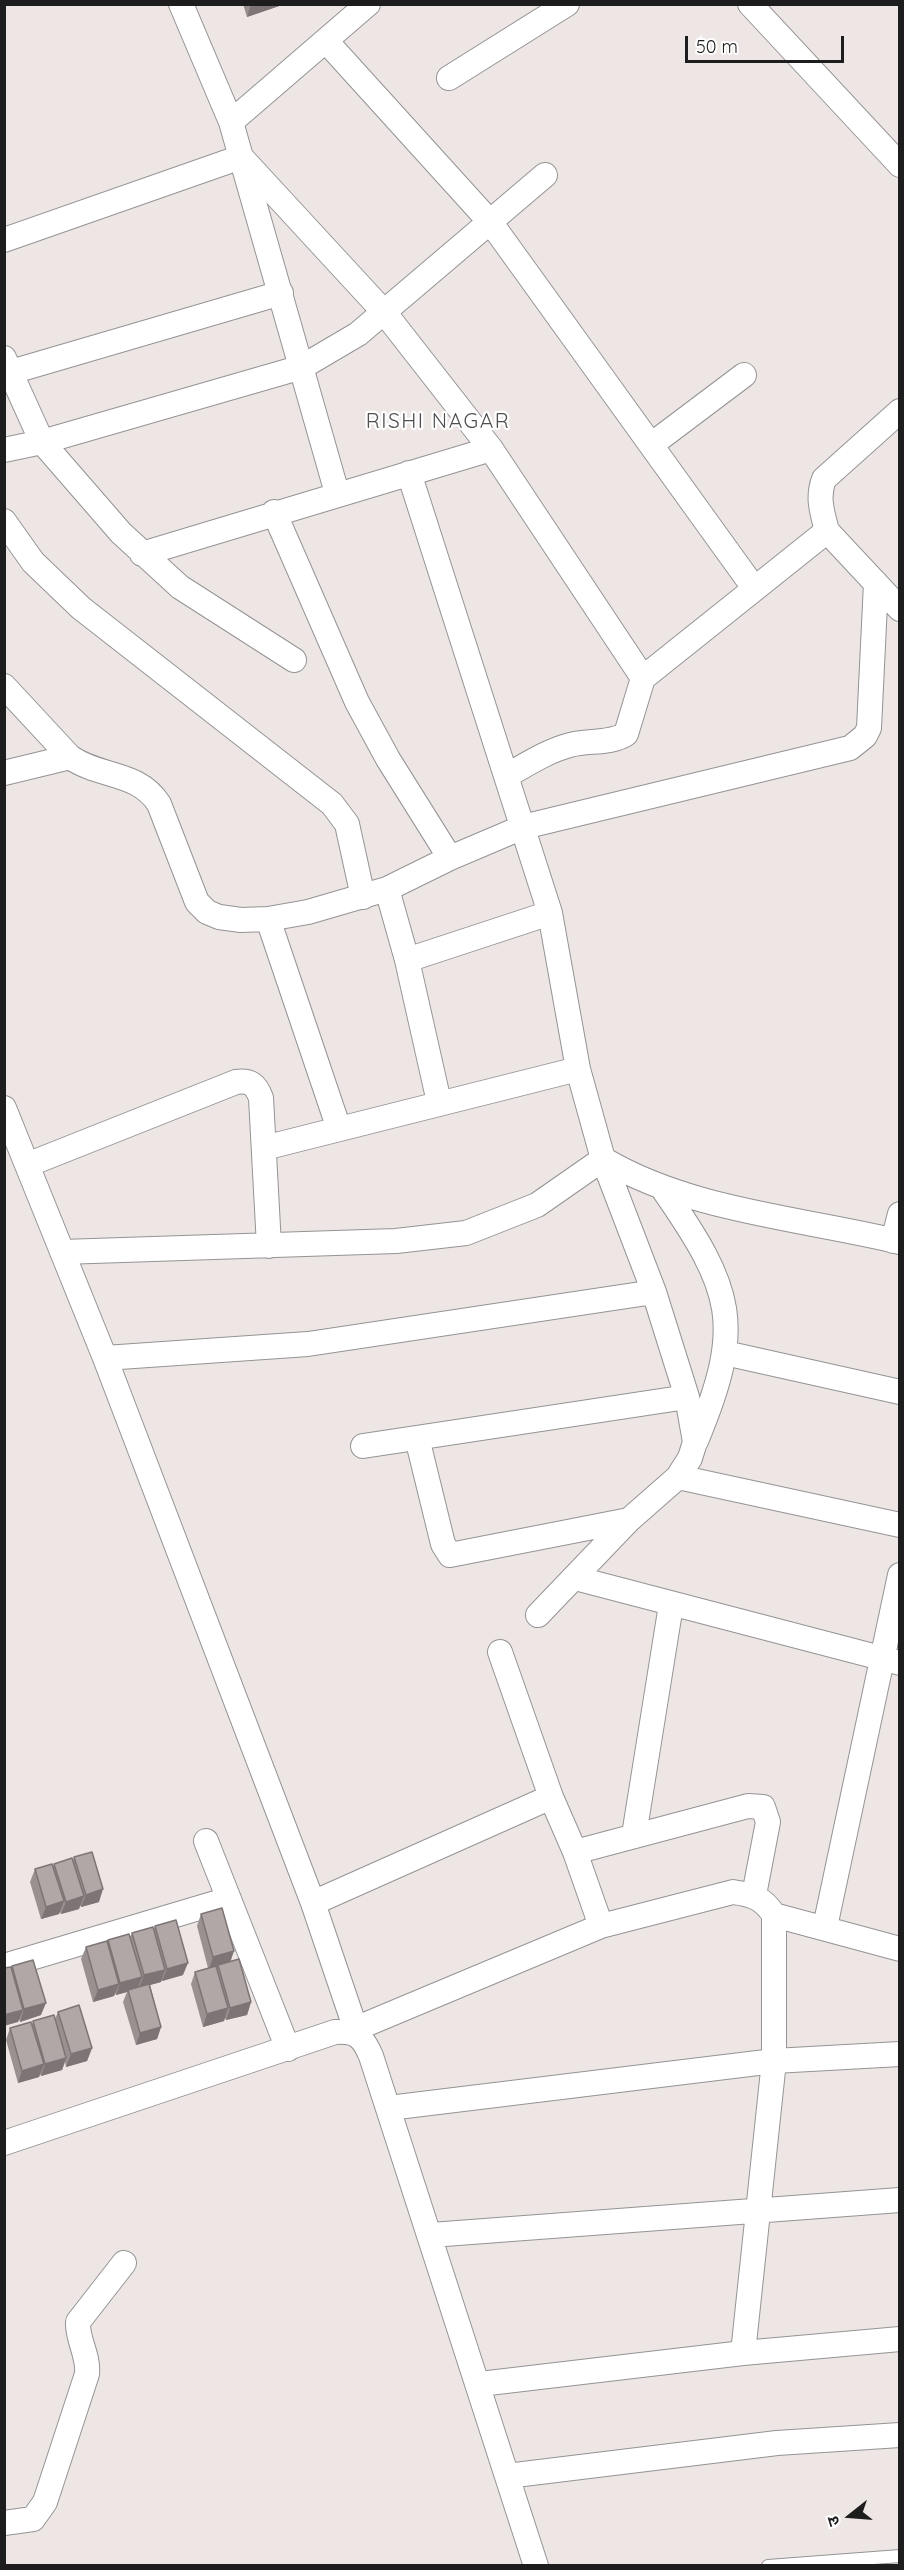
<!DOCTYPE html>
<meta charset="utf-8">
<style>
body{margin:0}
#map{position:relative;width:904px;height:2570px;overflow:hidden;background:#ede6e4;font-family:Quicksand,"Noto Sans Devanagari",sans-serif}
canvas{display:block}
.frame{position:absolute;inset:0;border:6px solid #1d1d1d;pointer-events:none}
.north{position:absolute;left:820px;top:2486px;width:60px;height:60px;-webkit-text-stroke:4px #fff;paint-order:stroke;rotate:253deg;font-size:16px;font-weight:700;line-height:24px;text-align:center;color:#1d1d1d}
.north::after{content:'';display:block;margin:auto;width:21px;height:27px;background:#1d1d1d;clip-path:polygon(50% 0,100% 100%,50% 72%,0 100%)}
.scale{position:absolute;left:685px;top:36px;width:159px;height:27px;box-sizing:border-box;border:3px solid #1d1d1d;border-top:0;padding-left:8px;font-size:18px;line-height:21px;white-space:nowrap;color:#1d1d1d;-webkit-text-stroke:4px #fff;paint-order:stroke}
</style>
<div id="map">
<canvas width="904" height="2570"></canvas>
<div class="frame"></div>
<div class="north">उ</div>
<div class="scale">50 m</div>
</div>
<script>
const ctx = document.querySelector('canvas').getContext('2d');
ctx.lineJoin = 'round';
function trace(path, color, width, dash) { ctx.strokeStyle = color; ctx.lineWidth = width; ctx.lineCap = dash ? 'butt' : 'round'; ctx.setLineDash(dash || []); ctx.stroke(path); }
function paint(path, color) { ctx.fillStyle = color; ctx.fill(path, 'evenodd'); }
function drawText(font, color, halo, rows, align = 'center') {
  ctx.font = font + ' Quicksand,sans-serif'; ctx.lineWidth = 4.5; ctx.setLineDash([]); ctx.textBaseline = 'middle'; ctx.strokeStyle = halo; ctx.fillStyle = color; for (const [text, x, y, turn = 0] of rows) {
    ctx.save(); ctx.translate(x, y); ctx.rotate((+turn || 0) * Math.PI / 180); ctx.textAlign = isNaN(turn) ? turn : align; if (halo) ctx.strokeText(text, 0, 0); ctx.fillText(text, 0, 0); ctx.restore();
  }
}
const service = new Path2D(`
 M768,2566L900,2556`);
const minor = new Path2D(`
 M181,4L231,122L337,493
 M750,4L900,165
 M326,41L491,223L754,588
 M449,78L567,4
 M231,122L368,4
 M4,240L241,157L384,312L491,449L643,678
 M4,358L42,442L121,533L180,587L294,660
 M11,372L281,293
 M651,445L744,375
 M4,450L42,442L302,367L358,334L545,175
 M409,473L506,776
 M274,512L357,702L388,759L450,858
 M4,521L33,562L81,608L332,804L347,824L363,897
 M827,531C822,512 817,497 824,479L900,411
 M142,554L491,449
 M900,609L827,531L643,678L626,734C611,744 587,740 570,745C547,751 526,765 506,776L550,913L578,1069L603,1159C690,1211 801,1218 900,1242
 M4,686L70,757C100,778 138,771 159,804L197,902L207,912L219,917L241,920L268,919L308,912L387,889L450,858L523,827L850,748L865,736L869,728L876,583
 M4,773L70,757
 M387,889L407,960L439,1102
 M268,919L339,1129
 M407,960L550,913
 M4,1108L105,1358L313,1903L357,2033
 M264,1148L578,1069
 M27,1165L236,1082C251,1080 256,1085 261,1098L269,1246
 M663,1189C733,1290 745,1324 696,1441
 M893,1241L900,1214
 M62,1252L396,1241L466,1233L537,1205L603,1159L654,1292L687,1397L695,1442L690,1458L678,1477L629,1520L538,1615
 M725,1353L900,1392
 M105,1358L308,1344L654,1292
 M417,1438L443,1544L450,1555L629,1520
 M363,1446L687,1397
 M678,1477L900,1525
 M575,1578L900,1663
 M500,1652L551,1797L575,1852L601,1926
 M634,1835L671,1605
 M206,1841L288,2049
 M575,1852L748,1806L763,1807L768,1822L754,1895
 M313,1903L551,1797
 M774,1915L900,1949
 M825,1927L900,1575
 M4,1966L229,1899
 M355,2029L601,1926L733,1892C753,1895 763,1898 774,1915V2061L743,2353
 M389,2108L774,2061L900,2054
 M4,2143L335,2032C356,2030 363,2037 371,2056L536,2566
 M431,2235L900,2200
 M480,2384L743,2353L900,2339
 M507,2476L777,2443L900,2435
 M4,2523L33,2519L45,2502L87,2374C89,2355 77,2340 78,2322L124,2263`);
trace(service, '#949494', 14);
trace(minor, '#949494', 26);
trace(service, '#fff', 12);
trace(minor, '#fff', 24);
paint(new Path2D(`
 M243,4H285L247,17Z
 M74,1857L99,1902L81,1907L80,1905L79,1909L61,1914L60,1912L59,1914L41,1919L30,1882L35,1869L53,1866L54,1864L73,1860Z
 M201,1914L230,1961L251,2002L247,2015L226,2020L225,2018L224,2021L203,2027L191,1984L195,1972L208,1968L197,1926Z
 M155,1926L183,1975L162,1981V1979L161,1982L150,1985L161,2027L157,2039L136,2045L123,2002L127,1992L116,1995L115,1993L114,1996L93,2002L81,1959L86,1947L107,1943L108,1940L130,1937L132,1933L154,1929Z
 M12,1966L41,2015L20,2022L19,2019L18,2022L11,1969Z
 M58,2012L92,2048L87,2061L66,2067L65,2062L62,2070L41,2076L40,2074L39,2077L18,2083L6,2040L10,2028L32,2024L33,2021L55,2019Z`), '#999090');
paint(new Path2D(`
 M251,4H285L247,17Z
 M103,1889L99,1902L81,1907L86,1895Z
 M84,1896L79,1909L61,1914L66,1902Z
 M64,1901L59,1914L41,1919L46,1907Z
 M234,1951L230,1963L218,1965L217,1967L209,1969L213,1957Z
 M188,1963L183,1975L162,1981L167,1969Z
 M165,1970L161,1982L139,1988L144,1975Z
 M142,1977L137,1990H128L127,1992L116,1995L120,1983Z
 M119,1984L114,1996L93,2002L98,1990Z
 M251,2002L247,2015L226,2020L230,2008Z
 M46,2003L41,2015L20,2022L24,2009Z
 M228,2008L224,2021L203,2027L207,2014Z
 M23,2010L18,2022L4,2026V2015Z
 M161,2027L157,2039L136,2045L140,2033Z
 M92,2048L87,2061L66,2067L71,2054Z
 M66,2058L62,2070L41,2076L45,2064Z
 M44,2064L39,2077L18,2083L22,2071Z`), '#7d7575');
const building = new Path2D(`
 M92,1852L103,1889L86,1895L74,1857Z
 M72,1858L84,1896L66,1902L54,1864Z
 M52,1864L64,1901L46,1907L35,1869Z
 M222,1908L234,1951L213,1957L201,1914Z
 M176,1920L188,1963L167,1969L155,1926Z
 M153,1927L165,1970L144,1975L132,1933Z
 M129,1934L142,1977L120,1983L108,1940Z
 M107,1941L119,1984L98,1990L86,1947Z
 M239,1959L251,2002L230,2008L218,1965Z
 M33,1960L46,2003L24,2009L12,1966Z
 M216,1966L228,2008L207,2014L195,1972Z
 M11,1967L23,2010L4,2015V1968Z
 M149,1984L161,2027L140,2033L128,1990Z
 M79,2005L92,2048L71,2054L58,2012Z
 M54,2015L66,2058L45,2064L33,2021Z
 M31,2022L44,2064L22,2071L10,2028Z`);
paint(building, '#b2a7a7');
trace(building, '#7d7575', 1.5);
ctx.letterSpacing = '1.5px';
drawText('21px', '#505050', '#fff', [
 ["RISHI NAGAR",438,422]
]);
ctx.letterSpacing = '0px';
</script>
